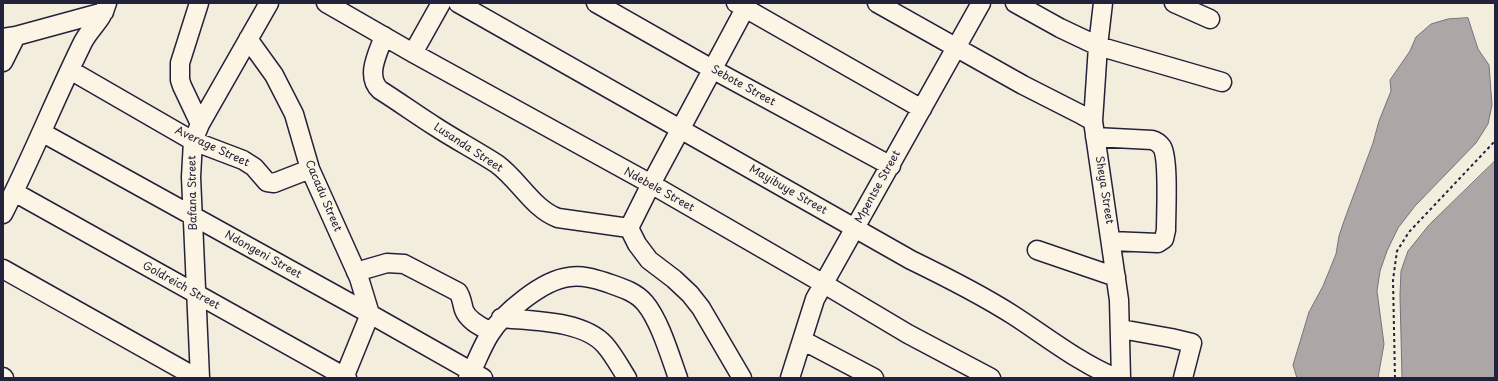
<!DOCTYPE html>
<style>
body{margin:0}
#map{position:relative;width:1498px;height:381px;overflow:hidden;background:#f3edde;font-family:"Playpen Sans",sans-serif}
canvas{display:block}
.frame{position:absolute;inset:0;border:4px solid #22223b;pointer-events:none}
</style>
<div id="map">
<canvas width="1498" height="381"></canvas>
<div class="frame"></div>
</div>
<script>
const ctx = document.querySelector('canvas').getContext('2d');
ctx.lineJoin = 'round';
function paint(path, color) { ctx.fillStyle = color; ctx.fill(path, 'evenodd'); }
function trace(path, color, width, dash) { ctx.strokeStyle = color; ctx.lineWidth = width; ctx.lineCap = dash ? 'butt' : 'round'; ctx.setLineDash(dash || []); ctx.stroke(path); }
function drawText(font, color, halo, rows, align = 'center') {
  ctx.font = font + ' "Playpen Sans",sans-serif'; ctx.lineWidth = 3; ctx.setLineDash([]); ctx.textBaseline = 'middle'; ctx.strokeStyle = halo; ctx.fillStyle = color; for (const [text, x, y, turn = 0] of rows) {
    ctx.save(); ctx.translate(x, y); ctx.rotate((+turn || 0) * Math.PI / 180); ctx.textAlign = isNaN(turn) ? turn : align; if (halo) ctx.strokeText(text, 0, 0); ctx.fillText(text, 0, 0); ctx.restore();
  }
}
const water = new Path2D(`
 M1468,18L1478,49L1489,65L1492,105L1488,124L1476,143L1415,206L1398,228L1387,251L1380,271L1377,291L1384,344L1378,378H1297L1293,365L1309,312L1323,286L1336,254L1339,236L1344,221L1373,143L1379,121L1391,91L1390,80L1410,51L1416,37L1431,24L1448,19Z
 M1495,161V378H1402L1400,295L1401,271L1408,251L1429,225Z`);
paint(water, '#aca7a6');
trace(water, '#75727b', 1);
const minor = new Path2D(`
 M199,3L180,63V80L182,86L200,124
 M326,3L413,53L651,184L824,284L908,334L991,378
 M458,3L911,260C946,277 980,294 1013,315C1047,337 1078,362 1116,378
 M596,3L712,69L891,166
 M736,3L922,109
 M877,3L1023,85L1082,115L1093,121
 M1015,3L1060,28L1098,46L1222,82
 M1103,3L1098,46L1093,121L1119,300L1121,378
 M1174,3L1210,19
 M384,36C378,53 365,76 380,90C399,102 417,115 436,127C456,140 477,151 497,164C519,180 533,209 558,218L629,228
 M3,38L16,36L104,12
 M248,39L274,75L294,114L310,169L359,278L370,314L344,378
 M413,53L441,3
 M3,62L16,36
 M70,70L193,141L243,160L254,167L267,182L274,183L310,169
 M43,133L370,314L483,378
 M1095,137L1152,140C1156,141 1159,143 1162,147C1169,159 1166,213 1166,230L1164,239L1158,243L1111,241
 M14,192L347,378
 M3,214C32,157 55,99 83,42C91,27 102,21 107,3
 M629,228L651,184L748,3
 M629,228L637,244L649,260L674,279L690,294L701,308L742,378
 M1037,250L1116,277
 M3,269L197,378
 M356,272L387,263L404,264L458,292C462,298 462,304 464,310C468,321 482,327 491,332
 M501,318C531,321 583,320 605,345C613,354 620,367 627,378
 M1121,329L1171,338L1192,343L1183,378
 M802,340L874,378
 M3,377L4,378
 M200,378L191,177L193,141L200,124L269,3
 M468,378C476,364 481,348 490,334C504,312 543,280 569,277C582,275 593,278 605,282C619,287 635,291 645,303C660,321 670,356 678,378
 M790,378L815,299L981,3`);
trace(minor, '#22223b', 21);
trace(new Path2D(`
 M1395,378L1393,280L1397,251L1409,232L1495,141`), '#22223b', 2, [3, 3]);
trace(minor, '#fcf5e5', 18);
drawText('11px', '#22223b', '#fcf5e5', [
 ["Sebote Street",743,86,29],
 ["Average Street",212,147,25],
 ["Lusanda Street",468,148,33],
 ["Mpentse Street",878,187,-61],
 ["Ndebele Street",659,190,29],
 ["Mayibuye Street",788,190,30],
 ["Sheya Street",1104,190,81],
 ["Bafana Street",193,193,-91],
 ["Cacadu Street",323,196,67],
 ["Ndongeni Street",263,255,29],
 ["Goldreich Street",181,286,29]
]);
</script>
